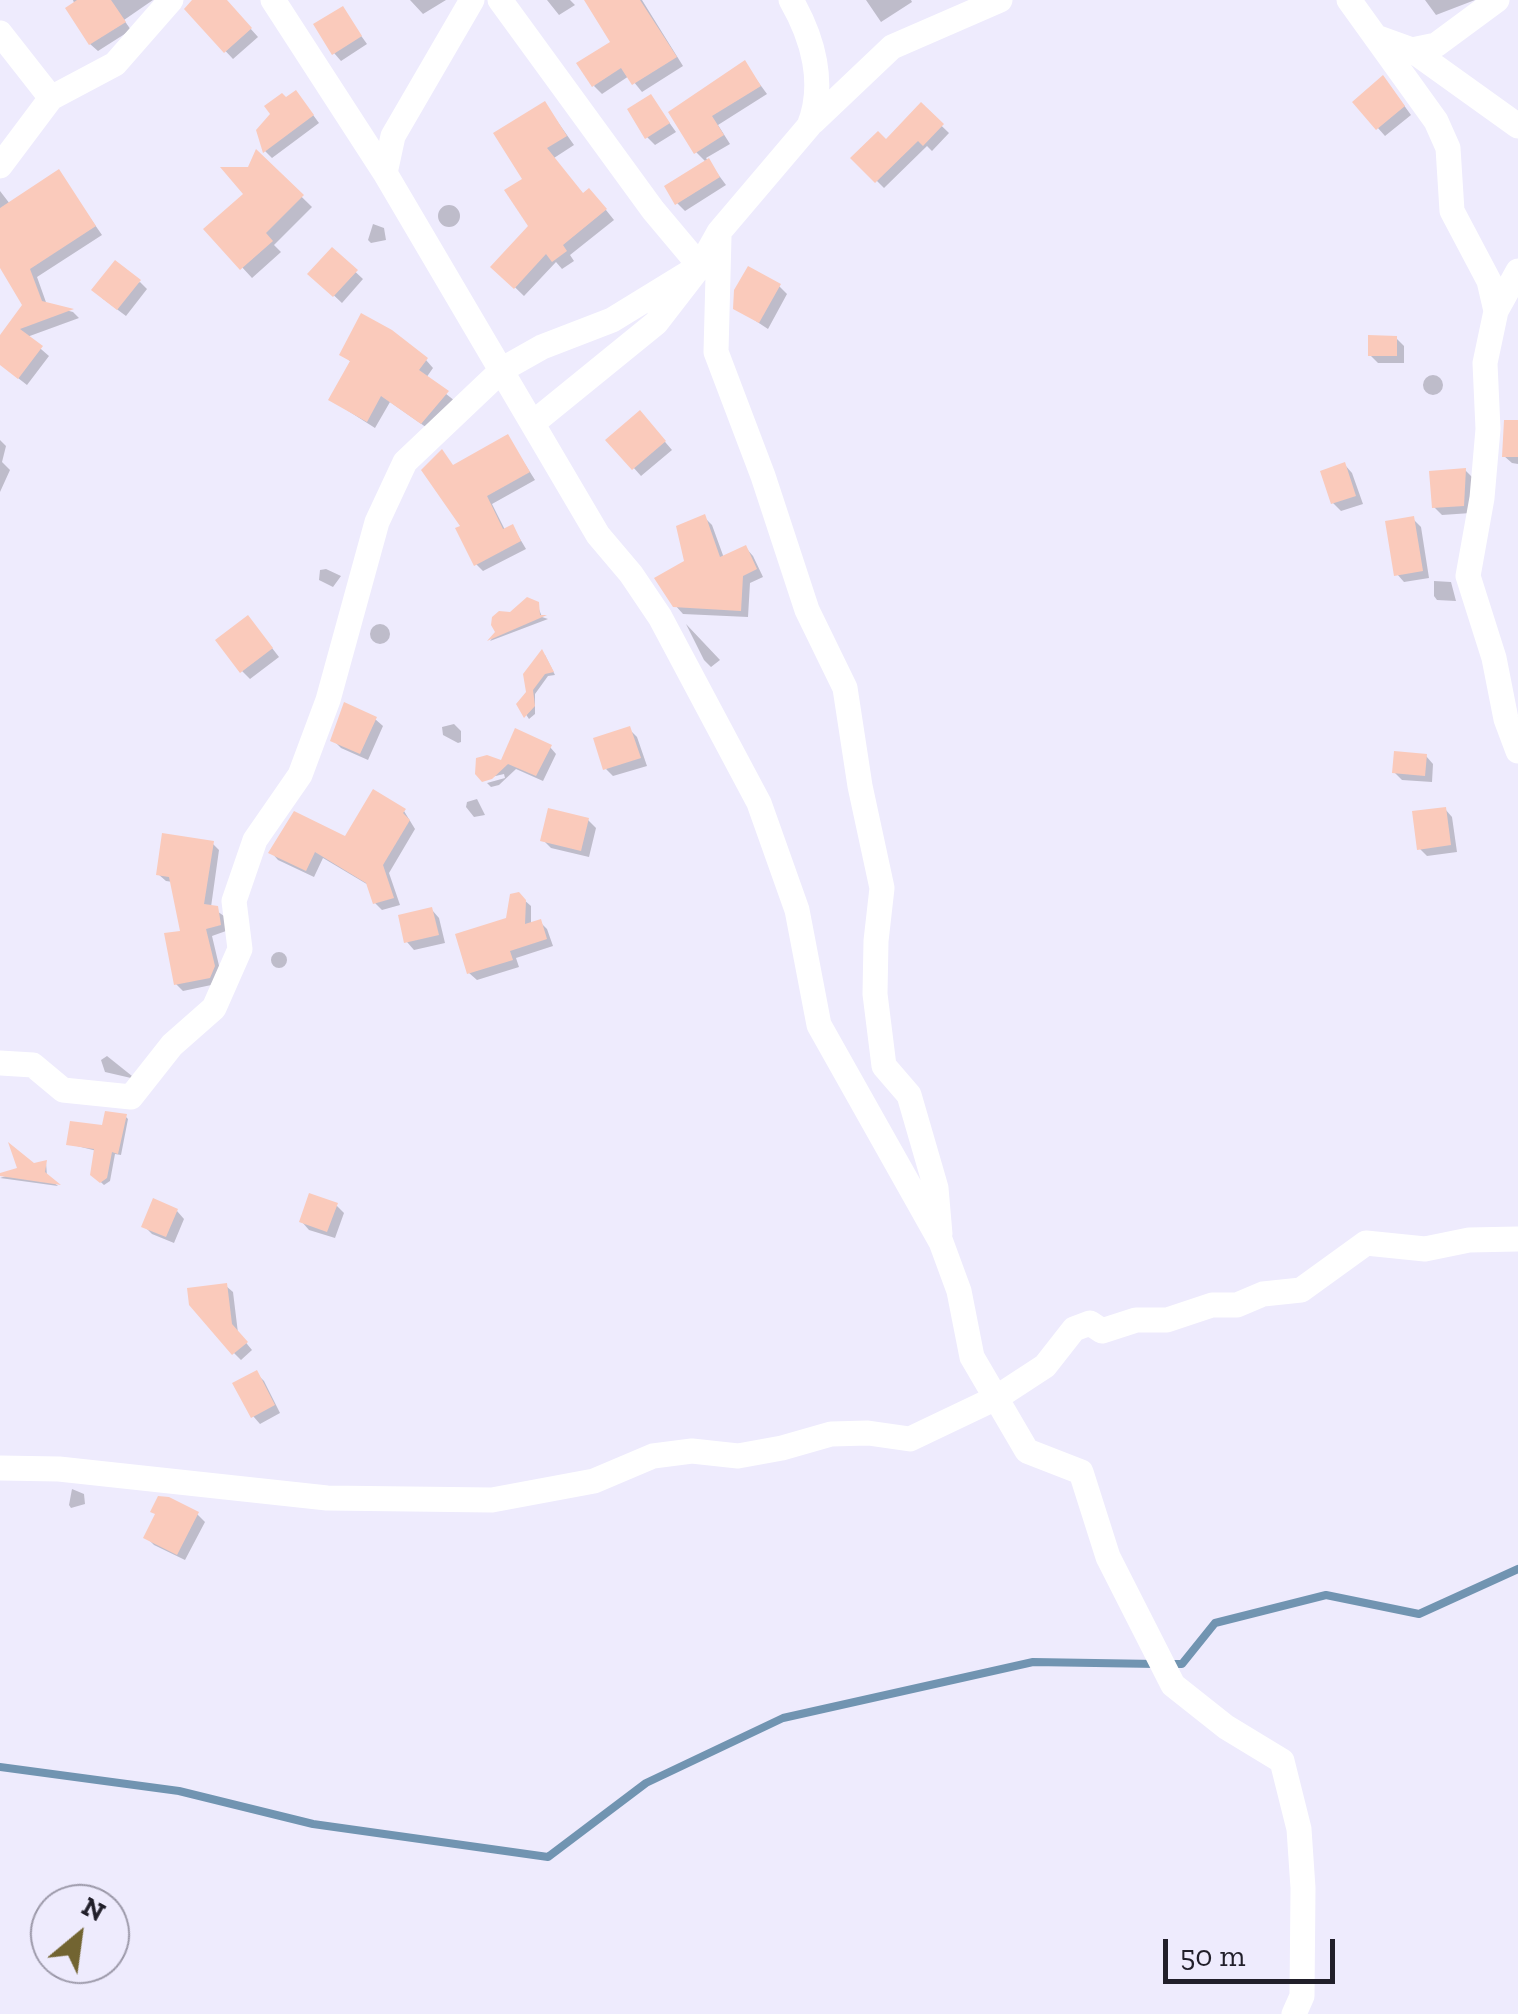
<!DOCTYPE html>
<style>
body{margin:0}
#map{position:relative;width:1518px;height:2014px;overflow:hidden;background:#eeebfd;font-family:"Zilla Slab",serif}
canvas{display:block}
.north{position:absolute;left:30px;top:1884px;width:100px;height:100px;box-sizing:border-box;background:#eeebfd;border:2px solid #9c99a9;border-radius:50%;rotate:29deg;font-size:28px;font-weight:700;line-height:40px;text-align:center;color:#211f2a}
.north::after{content:'';display:block;margin:auto;width:35px;height:45px;background:#726431;clip-path:polygon(50% 0,100% 100%,50% 72%,0 100%)}
.scale{position:absolute;left:1163px;top:1939px;width:172px;height:45px;box-sizing:border-box;border:5px solid #211f2a;border-top:0;padding-left:12px;font-size:30px;line-height:35px;white-space:nowrap;color:#211f2a;-webkit-text-stroke:8px #eeebfd;paint-order:stroke}
</style>
<div id="map">
<canvas width="1518" height="2014"></canvas>
<div class="north">N</div>
<div class="scale">50 m</div>
</div>
<script>
const ctx = document.querySelector('canvas').getContext('2d');
ctx.lineJoin = 'round';
function paint(path, color) { ctx.fillStyle = color; ctx.fill(path, 'evenodd'); }
function trace(path, color, width, dash) { ctx.strokeStyle = color; ctx.lineWidth = width; ctx.lineCap = dash ? 'butt' : 'round'; ctx.setLineDash(dash || []); ctx.stroke(path); }
paint(new Path2D(`
 M73,0H153L124,20L131,30L98,51L90,44Z
 M209,0H225L258,37L233,59L200,24Z
 M410,0H446L423,14Z
 M547,0H570L575,5L559,15Z
 M594,0H642L683,66L642,92L629,76L602,94L594,86L613,43Z
 M866,0H911L912,2L881,22Z
 M1425,0H1475L1436,15Z
 M342,9L367,44L341,61L334,53Z
 M745,64L767,94L718,125L730,144L706,158L726,185L685,211L677,203L706,162L696,152L671,113Z
 M1390,86L1411,115L1385,136L1355,102Z
 M651,97L676,132L655,145L647,137Z
 M286,100H302L319,123L272,158L265,151L259,130Z
 M545,104L574,145L554,158L584,195L598,200L614,220L570,255L574,261L562,269L556,262L524,296L494,267L531,226L526,179Z
 M921,106L949,133L932,151L927,146L884,188L854,158L886,142Z
 M257,153L312,207L274,245L281,252L252,278L207,229L246,195Z
 M58,172L102,235L37,277L47,305L73,312L79,318L27,337L49,356L27,385L0,364V336L25,306L0,265V191L10,204Z
 M438 216a11 11 0 1 1 22 0a11 11 0 1 1-22 0Z
 M373,224L384,228L386,240L371,243L368,240Z
 M332,250L363,279L342,303L311,274Z
 M140,282L147,289L126,316L102,298Z
 M779,286L787,294L768,329L736,308Z
 M1396,338L1404,346V363H1378L1370,355Z
 M342,354L426,360L433,368L426,378L455,401L430,430L390,402L375,428L331,400L352,363Z
 M1423 385a10 10 0 1 1 20 0a10 10 0 1 1-20 0Z
 M647,421L672,450L641,476L609,440Z
 M1518,423V464L1512,463L1504,456Z
 M508,437L535,480L492,504L505,530L513,527L526,549L483,571L476,564L464,527L454,467Z
 M0,440L6,446L2,462L10,470L0,492Z
 M1345,465L1352,473L1363,504L1341,511L1333,503Z
 M1465,470L1473,478L1471,513L1442,515L1434,507Z
 M704,517L712,525L724,558L746,548L753,556L763,577L750,583L748,617L683,614L675,605Z
 M1413,519L1421,527L1429,578L1404,582L1397,574Z
 M326,569L341,576L333,587L319,580L320,570Z
 M1434,581L1451,582L1456,601L1437,600L1434,596Z
 M537,604L542,617L548,619L490,641L511,615Z
 M686,624L720,660L711,667L704,660Z
 M370 634a10 10 0 1 1 20 0a10 10 0 1 1-20 0Z
 M255,626L279,657L250,679L242,671Z
 M545,655L555,675L548,676L535,694V714L529,719L519,704L529,692Z
 M375,719L383,726L368,760L341,748L333,740Z
 M454,724L461,731V742L458,743L443,735L442,727Z
 M629,729L637,737L647,766L613,776L606,769Z
 M550,747L556,754L543,781L516,769L499,785L491,787L487,783L505,778L504,774L483,779L502,763Z
 M1426,756L1433,764L1432,782L1402,780L1394,772Z
 M477,799L485,815L474,817L466,807L467,802Z
 M1445,809L1452,817L1457,852L1427,856L1419,848Z
 M404,811L415,829L389,873L400,905L382,910L375,903L370,886L323,858L314,877L278,860L271,852L346,839Z
 M588,820L596,828L589,857L551,848L543,840Z
 M212,843L219,850L211,907L224,916L226,931L212,936L221,974L216,984L183,991L176,984L183,933L173,882L166,881L158,874Z
 M523,899L531,906V924L540,922L547,929L553,946L516,958L519,967L477,980L469,973Z
 M432,910L439,918L445,943L414,950L407,942Z
 M271 960a8 8 0 1 1 16 0a8 8 0 1 1-16 0Z
 M107,1056L132,1076L131,1078L105,1072L101,1060Z
 M125,1116L128,1119L121,1155L115,1154L110,1181L104,1185L92,1174L97,1151L69,1144Z
 M46,1162L47,1177L58,1186L0,1178Z
 M336,1205L344,1213L335,1238L309,1230L302,1222Z
 M177,1211L184,1219L174,1243L152,1234L144,1226Z
 M226,1286L233,1292L238,1333L252,1350L241,1360L234,1353Z
 M256,1373L264,1381L280,1413L260,1424L253,1416Z
 M72,1489L84,1494L85,1504L71,1508L69,1505Z
 M197,1514L205,1522L185,1560L154,1545L146,1537Z`), '#0003');
trace(new Path2D(`
 M1171,1664H1182L1215,1623L1326,1595L1419,1614L1518,1569
 M0,1767L179,1791L313,1824L548,1857L646,1783L783,1718L1033,1662L1157,1664`), '#7194b1', 8);
paint(new Path2D(`
 M77,0H111L126,22L89,45L65,8Z
 M192,0H227L252,28L224,53L184,9Z
 M584,0H640L677,57L632,85L621,68L592,87L576,63L610,42Z
 M343,6L362,36L332,55L313,24Z
 M745,60L761,86L712,116L724,135L694,154L668,112Z
 M1383,75L1405,106L1376,130L1352,102Z
 M296,90L314,115L263,153L256,130L270,114L264,106L282,93L286,97Z
 M651,94L670,123L645,139L627,109Z
 M545,101L567,136L547,148L583,193L589,188L607,209L563,245L567,251L552,262L546,254L514,289L490,267L528,226L504,190L522,179L493,133Z
 M921,102L944,124L923,146L918,141L875,183L850,158L878,131L886,139Z
 M256,149L304,195L266,233L273,241L240,270L203,229L243,194L220,167H248Z
 M709,158L720,177L675,205L664,186Z
 M59,169L96,226L30,269L42,301L74,309L20,329L43,346L18,379L0,365V335L22,305L0,268V208Z
 M332,247L358,270L333,297L307,274Z
 M115,260L141,280L117,310L91,290Z
 M748,266L781,284L759,323L733,309L734,290Z
 M361,313L392,330L428,358L419,370L449,391L421,424L381,396L367,422L328,400L350,361L339,355Z
 M1368,335L1397,336V356H1368Z
 M640,410L666,441L632,470L605,440Z
 M1504,420H1518V457H1502Z
 M508,434L530,472L487,496L503,529L513,524L521,541L474,566L455,528L460,526L421,470L442,449L453,465Z
 M1345,462L1356,496L1331,504L1320,471Z
 M1466,468L1464,506L1432,508L1429,471Z
 M705,514L720,557L746,545L757,569L743,576L741,611L673,607L654,578L684,561L676,526Z
 M1414,516L1423,571L1394,576L1385,521Z
 M527,597L539,602L540,615H547L487,641L495,632L491,625L492,617L499,611L510,612Z
 M248,615L273,648L240,673L215,640Z
 M542,649L554,672L545,674L533,690L535,706L524,718L516,704L526,692L523,674Z
 M344,702L377,717L360,754L330,741Z
 M630,726L641,758L603,770L593,738Z
 M515,728L552,745L536,776L508,764L492,779L482,782L475,774L476,758L487,755L501,760Z
 M1394,751L1427,754L1425,776L1392,773Z
 M373,789L406,809L403,813L410,820L383,865L394,898L373,904L366,883L315,852L306,871L268,853L294,811L345,836Z
 M1446,807L1451,845L1417,850L1412,811Z
 M548,808L589,818L581,851L540,841Z
 M162,833L214,841L204,904L218,906L221,925L206,929L215,966L210,978L174,985L164,933L180,931L169,877L156,875Z
 M519,892L526,900L525,924L541,919L547,939L510,951L513,960L467,974L455,934L506,918L510,894Z
 M432,907L439,935L404,943L398,915Z
 M105,1111L127,1114L118,1154L112,1152L107,1178L100,1183L90,1175L94,1149L66,1145L70,1121L102,1125Z
 M8,1142L34,1163L47,1160L45,1172L61,1185L0,1176V1173L17,1168Z
 M309,1193L338,1203L327,1232L299,1222Z
 M153,1198L178,1209L166,1237L141,1227Z
 M227,1283L232,1324L248,1342L232,1355L189,1305L187,1288Z
 M257,1370L275,1405L251,1418L232,1383Z
 M158,1496L169,1497L199,1512L177,1555L143,1538L155,1514L150,1512Z`), '#facabb');
trace(new Path2D(`
 M273,0L385,173L598,535L631,574L660,617L759,803L797,910L819,1025L941,1242L959,1291L972,1357L1027,1451L1081,1472L1108,1557L1173,1685L1226,1727L1282,1761L1299,1829L1303,1888L1302,1996L1294,2014
 M500,0L653,210L700,266L656,323L533,423
 M1349,0L1436,121L1448,148L1452,211L1489,281L1496,311L1485,363L1488,429L1482,498L1468,576L1494,658L1506,719L1518,751
 M0,33L51,98
 M1376,37L1412,50L1518,126
 M1412,50L1436,45L1497,0
 M813,122L892,47L1000,0
 M0,166L51,98L115,64L171,0
 M385,173L393,136L472,0
 M719,237L716,352L763,476L807,610L845,688L860,786L882,888L876,941L875,994L884,1066L909,1095L936,1188L940,1234
 M1496,311L1518,271
 M0,1063L33,1065L63,1090L131,1097L172,1045L214,1008L240,949L234,901L255,840L300,775L328,700L377,522L405,462L503,369L542,347L612,320L700,266L719,232L809,126C826,84 813,38 791,0
 M0,1468L59,1469L327,1498L492,1500L594,1481L653,1456L692,1451L738,1456L782,1448L831,1434L868,1433L910,1439L996,1398L1045,1366L1074,1329L1090,1323L1102,1331L1136,1320H1167L1212,1305H1237L1263,1294L1301,1290L1366,1243L1425,1249L1469,1240L1518,1239`), '#fff', 25);
</script>
